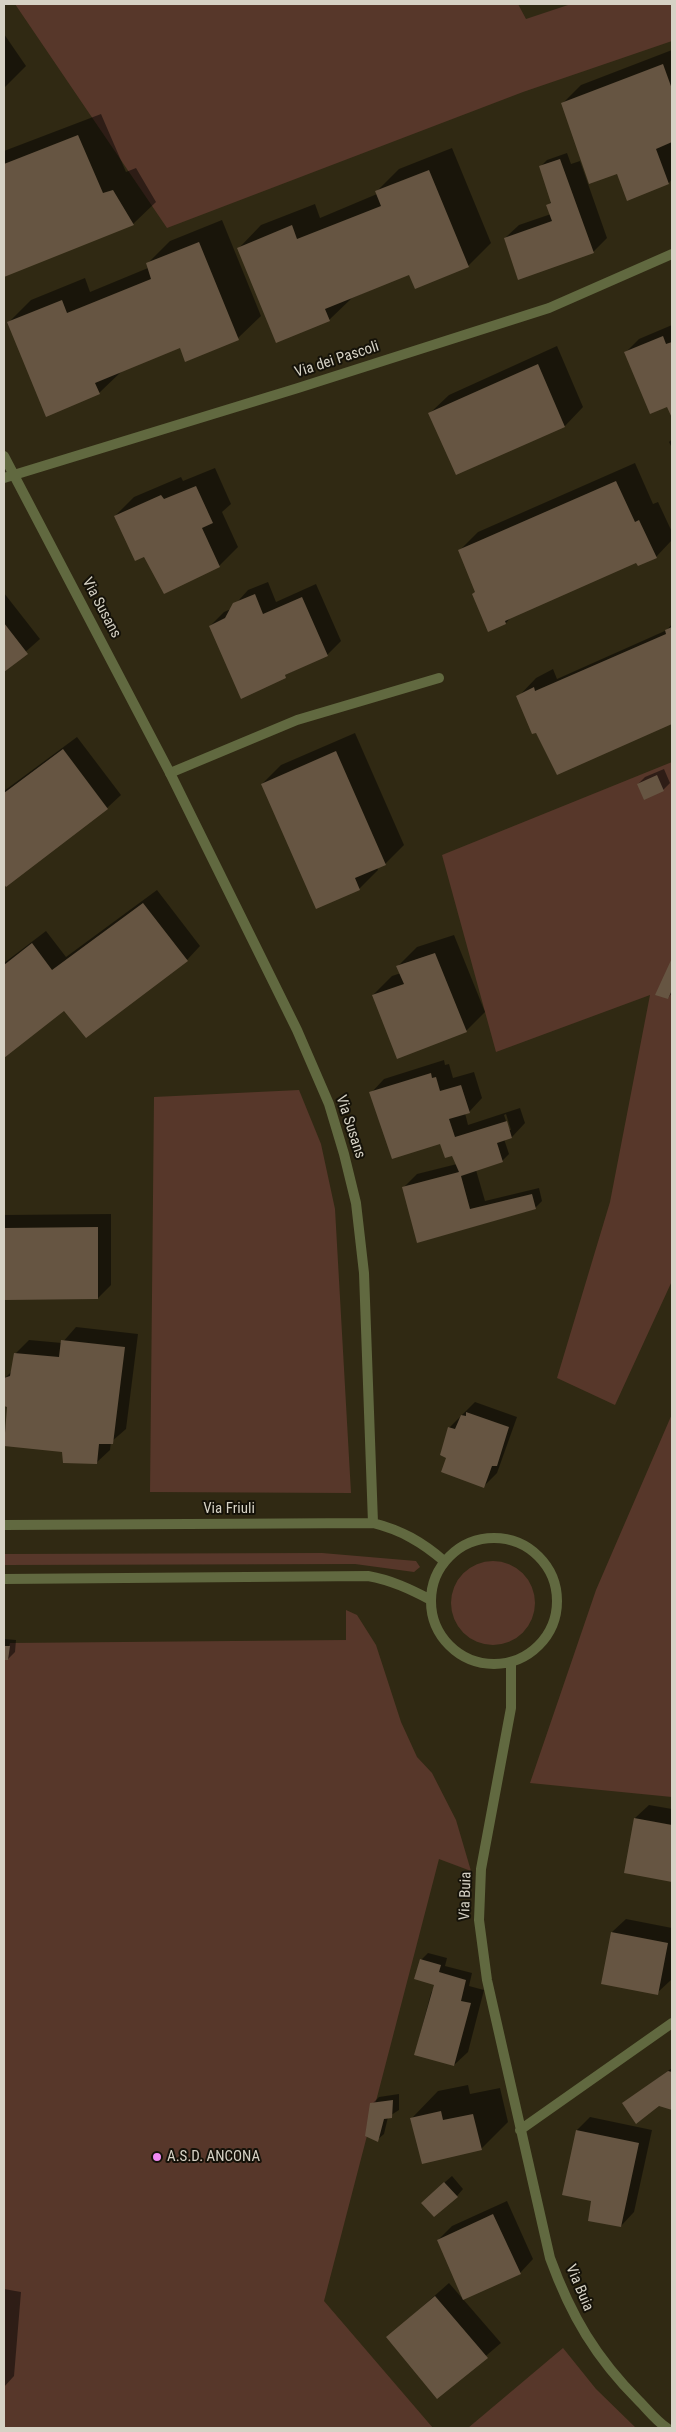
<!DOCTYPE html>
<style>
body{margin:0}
#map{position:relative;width:676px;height:2432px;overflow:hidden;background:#302913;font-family:"Roboto Condensed",sans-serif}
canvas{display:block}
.frame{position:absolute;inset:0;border:5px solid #d6d2c5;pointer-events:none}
</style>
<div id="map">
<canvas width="676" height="2432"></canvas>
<div class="frame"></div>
</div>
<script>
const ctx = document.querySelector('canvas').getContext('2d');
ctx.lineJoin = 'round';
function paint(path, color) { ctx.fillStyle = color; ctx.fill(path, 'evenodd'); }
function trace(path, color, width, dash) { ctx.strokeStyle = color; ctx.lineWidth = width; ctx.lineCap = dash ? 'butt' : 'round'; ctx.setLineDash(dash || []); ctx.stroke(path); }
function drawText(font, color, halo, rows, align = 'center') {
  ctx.font = font + ' "Roboto Condensed",sans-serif'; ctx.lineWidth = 4; ctx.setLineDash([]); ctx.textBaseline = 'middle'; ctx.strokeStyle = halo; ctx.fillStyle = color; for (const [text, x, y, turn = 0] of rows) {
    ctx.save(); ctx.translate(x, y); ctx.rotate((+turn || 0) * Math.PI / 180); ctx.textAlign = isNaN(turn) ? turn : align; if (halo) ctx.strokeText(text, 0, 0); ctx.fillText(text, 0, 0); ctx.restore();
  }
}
paint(new Path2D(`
 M15,4H518L526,19L571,4H672V41L523,92L167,228Z
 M672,762V1281L615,1405L557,1378L610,1202L650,995L496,1052L442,855Z
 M299,1090L321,1144L335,1209L351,1493L150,1492L154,1097Z
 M672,1414V1797L530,1783L596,1590Z
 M4,1554L322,1553L416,1561L420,1567L414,1572L355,1564L4,1565Z
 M451 1603a42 42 0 1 1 84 0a42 42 0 1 1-84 0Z
 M346,1610L357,1615L376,1645L401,1722L417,1757L432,1773L456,1820L471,1871L439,1859L324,2301L433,2428H4V1646H9L10,1643L346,1640Z
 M563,2348L596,2389L636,2428H468Z`), '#57372a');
paint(new Path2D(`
 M4,34L26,66L4,88Z
 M672,50V179L669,183L628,199L618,172L562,104L581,85Z
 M101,114L126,172L136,168L156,202L133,224L4,275V151Z
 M452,148L491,243L468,266L410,273L352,298L329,320L239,248L261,225L315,204L320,218L377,194L376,192L399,169Z
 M567,153L571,164L580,161L607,238L593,252L505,238L519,225L551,214L548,205L552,201L540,167L547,160Z
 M222,220L261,316L238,338L181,347L122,371L99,393L8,323L31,300L85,278L90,292L148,268L147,264L170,241Z
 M672,325V403L650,412L625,353L639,339Z
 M557,346L583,407L565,426L430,413L449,395Z
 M672,439V448L669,442Z
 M635,463L653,504L658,502L672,532V540L656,557L637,561L512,616L506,623L476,592L459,551L478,532Z
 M215,468L231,504L222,512L238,547L219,566L164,592L145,555L115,516L134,497L181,477L183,481Z
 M268,582L276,602L316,584L341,641L327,655L260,687L210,626L224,612L231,609L248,590Z
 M4,593L40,639L4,671Z
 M672,624V723L557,773L518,697L536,678L553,669L557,679L667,630Z
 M355,733L404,845L385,864L377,867L378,870L359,889L316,907L262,784L281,765Z
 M77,737L121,795L107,808L7,885L4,881V791Z
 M664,769L670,783L663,790L638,784L645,777Z
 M157,890L200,946L187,960L64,1009L4,1056V963L46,931L66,957Z
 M454,935L485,1012L467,1030L397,1057L373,995L392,976L401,973L398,966L417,947Z
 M672,961V993L668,998L657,994Z
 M444,1060L445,1065L449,1064L453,1078L474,1072L482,1098L469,1112L465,1113L468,1125L520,1108L525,1123L512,1137L504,1139L509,1154L502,1161L476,1170L485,1201L539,1188L542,1201L535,1208L418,1242L403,1188L417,1174L457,1164L454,1156L440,1142L371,1093L384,1079ZM506,1114L511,1130H509L504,1115Z
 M111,1214V1285L98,1298L4,1299V1215Z
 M76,1327L138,1334L126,1429L111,1442L110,1450L96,1463L63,1451L4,1444L8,1406L4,1405V1379L13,1370L15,1354L29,1340L62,1343Z
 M475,1402L517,1417L497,1473L484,1486L448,1457L449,1428Z
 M4,1639L16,1640L15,1652L8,1659H4Z
 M649,1805L672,1809V1880L626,1872L635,1818Z
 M626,1919L672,1928L671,1980L657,1993L603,1983L612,1932Z
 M428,1953L447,1958L445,1966L472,1973L469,1986L484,1990L468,2052L454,2065L415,2054L431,1993L436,1984L421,1960Z
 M672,2068V2108L659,2105L624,2103Z
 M468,2085L470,2094L500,2088L508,2122L481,2149L412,2118L438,2091Z
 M399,2094V2110L388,2117L384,2134L377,2140L372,2104L379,2097Z
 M590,2117L652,2130L634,2212L621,2226L593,2200L563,2194L577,2130Z
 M452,2176L463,2189L457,2196H429Z
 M507,2201L533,2259L520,2273L438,2240L452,2226Z
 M449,2283L501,2343L438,2397L388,2337Z
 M4,2289L21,2292L14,2376L4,2387Z`), '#0007');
paint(new Path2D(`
 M663,64L672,89V142L656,149L669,184L627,201L617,174L589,184L561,103Z
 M78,135L103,193L113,190L134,225L4,277V164Z
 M560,159L594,253L518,280L504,238L552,221L546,205L551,203L539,166Z
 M429,170L469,267L415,289L409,275L325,309L330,321L276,343L237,248L292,225L297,239L381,206L375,191Z
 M199,242L239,340L185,362L180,348L95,383L100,394L46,417L7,322L62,300L67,313L151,279L146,263Z
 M663,336L666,344L672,342V418L667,407L650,414L624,352Z
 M538,364L565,427L456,475L428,413Z
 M616,481L635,522L639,520L657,558L638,566L636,563L505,621L506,624L488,632L472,594L475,592L458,550Z
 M196,486L213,523L202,528L220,567L164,594L144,557L135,561L114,516L161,495L164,499Z
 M255,594L263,614L302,597L328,656L285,675L286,678L241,699L209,626L225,618L233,603Z
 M4,623L28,654L4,672Z
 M672,627V724L557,775L536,733L532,734L516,696L534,687L535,691L666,634L665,630Z
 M63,749L108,809L6,887L4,884V793Z
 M336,751L386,865L355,878L360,890L316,909L261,784Z
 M657,775L664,791L644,800L637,784Z
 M143,903L188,961L86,1038L64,1011L4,1058V965L32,943L52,970Z
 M435,953L467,1032L397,1059L372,995L404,984L396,966Z
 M672,958V990L668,999L655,995Z
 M431,1073L432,1078L436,1077L440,1091L461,1085L470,1113L449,1119L455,1137L507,1121L512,1138L497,1143L503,1162L461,1176L470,1209L532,1194L536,1209L417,1243L402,1187L459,1172L452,1156L445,1158L440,1144L392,1159L369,1092Z
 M98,1227V1299L4,1300V1228Z
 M61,1340L125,1347L113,1444H99L97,1464L63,1463L62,1452L4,1446L7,1407L4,1406V1378L10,1376L14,1353L59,1357Z
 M466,1412L509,1427L497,1466H492L484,1488L441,1472L446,1458L440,1455L448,1427L455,1429L461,1415L466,1416Z
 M4,1646H10L8,1660H4Z
 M634,1818L672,1825V1882L624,1873Z
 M611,1932L668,1943L658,1995L601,1984Z
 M420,1959L441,1965L439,1972L466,1980L461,2001L471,2003L454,2066L414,2055L434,1985L414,1979Z
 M668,2071L672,2072V2110L659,2106L636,2124L622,2103Z
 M393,2100L392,2118L384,2119L378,2142L365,2136L370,2103Z
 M441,2111L443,2120L473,2114L482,2150L422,2164L410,2118Z
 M576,2130L639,2143L621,2227L588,2221L591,2201L562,2195Z
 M444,2182L458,2197L434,2217L421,2203Z
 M493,2214L521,2274L463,2300L437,2240Z
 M435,2296L488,2358L437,2399L386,2337Z`), '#665542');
trace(new Path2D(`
 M170,773L297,720L439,678`), '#616940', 10);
trace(new Path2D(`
 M4,456L170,773L297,1030L329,1104L344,1154L356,1203L364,1273L373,1523
 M4,478L298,388L549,308L672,254
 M4,1525L373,1523C401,1530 422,1542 444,1561
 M431 1601a63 63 0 1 1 126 0a63 63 0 1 1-126 0Z
 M4,1579L368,1576C391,1580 410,1589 431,1600
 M511,1662V1708L481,1869L479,1920L487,1980L550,2258C571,2316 596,2358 639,2401C648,2410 656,2421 667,2428
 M520,2130L672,2023`), '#616940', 10);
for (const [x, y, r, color] of [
 [157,2157,5,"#f28af3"]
]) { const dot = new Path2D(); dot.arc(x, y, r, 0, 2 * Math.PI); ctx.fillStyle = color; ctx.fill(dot); trace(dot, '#151209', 2); }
drawText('15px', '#d6d2c5', '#151209', [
 ["Via dei Pascoli",337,360,-18],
 ["Via Susans",101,608,62],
 ["Via Susans",350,1127,72],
 ["Via Friuli",229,1509],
 ["Via Buia",466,1896,-88],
 ["Via Buia",579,2288,67]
]);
drawText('15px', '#d6d2c5', '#151209', [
 ["A.S.D. ANCONA",167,2157]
], 'left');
</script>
